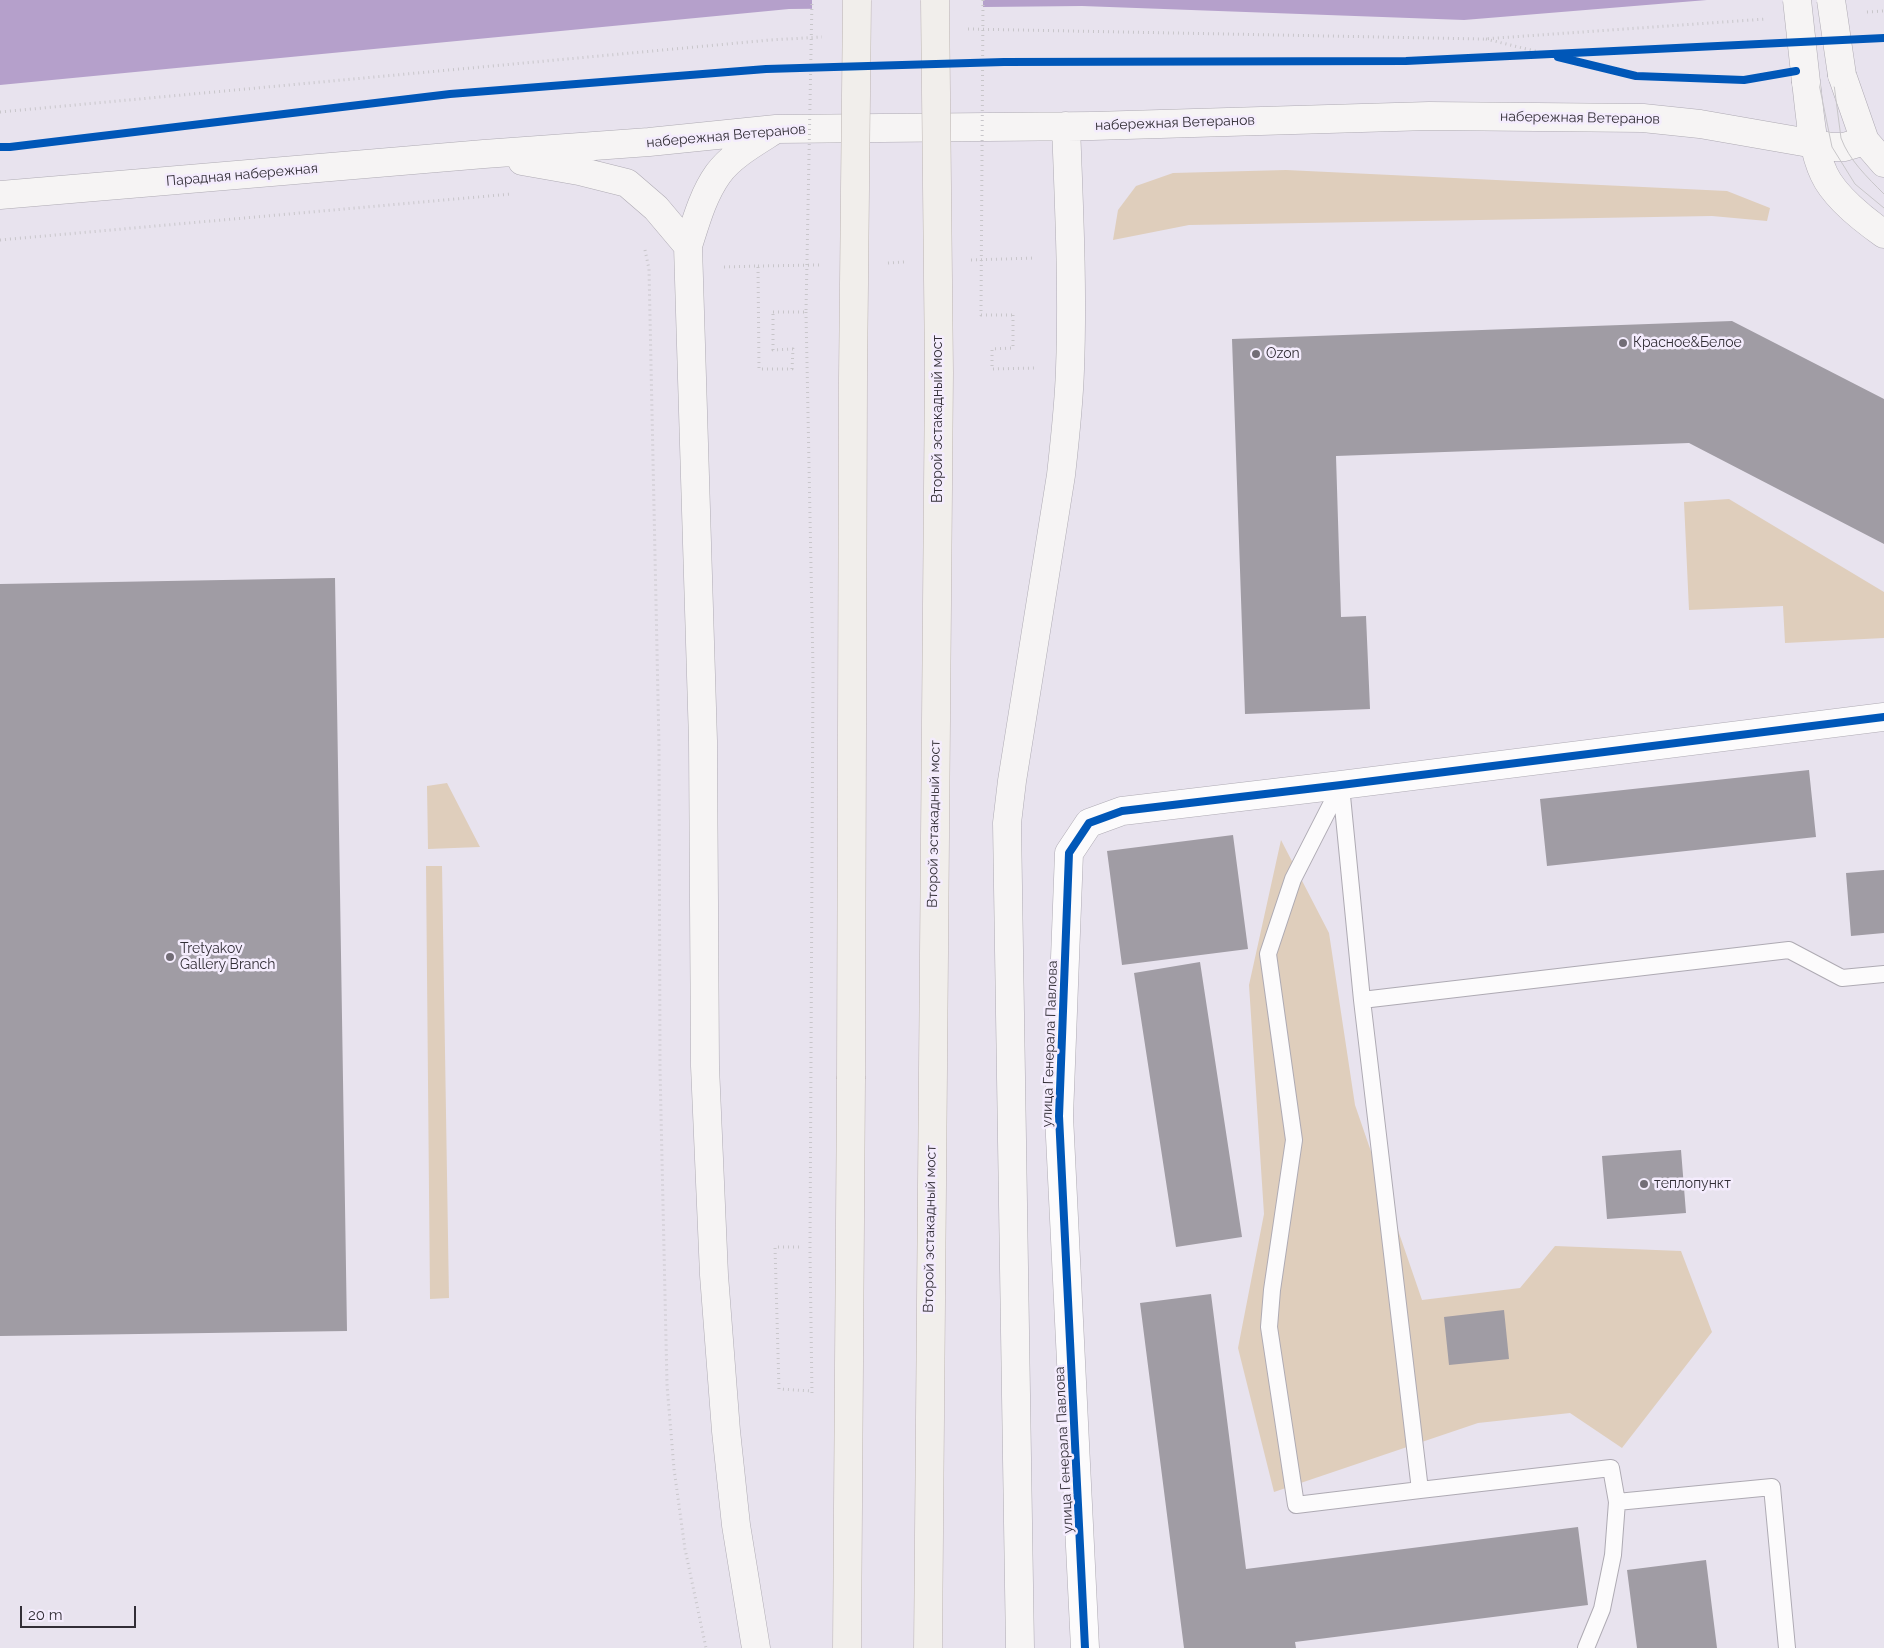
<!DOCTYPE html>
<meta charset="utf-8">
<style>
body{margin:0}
#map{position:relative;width:1884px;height:1648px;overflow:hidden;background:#e8e3ee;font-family:Raleway,sans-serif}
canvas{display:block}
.scale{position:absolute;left:20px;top:1606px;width:116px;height:22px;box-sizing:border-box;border:2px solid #322e36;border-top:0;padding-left:6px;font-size:15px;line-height:18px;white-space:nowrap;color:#322e36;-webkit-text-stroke:4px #f4ecfd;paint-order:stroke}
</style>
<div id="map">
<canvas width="1884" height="1648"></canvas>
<div class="scale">20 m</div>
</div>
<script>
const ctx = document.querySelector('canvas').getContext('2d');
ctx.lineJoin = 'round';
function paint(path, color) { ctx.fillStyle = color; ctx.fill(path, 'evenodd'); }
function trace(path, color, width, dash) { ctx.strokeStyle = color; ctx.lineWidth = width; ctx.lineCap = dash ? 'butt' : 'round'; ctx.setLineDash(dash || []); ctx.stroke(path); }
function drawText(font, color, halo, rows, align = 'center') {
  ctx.font = font + ' Raleway,sans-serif'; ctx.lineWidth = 5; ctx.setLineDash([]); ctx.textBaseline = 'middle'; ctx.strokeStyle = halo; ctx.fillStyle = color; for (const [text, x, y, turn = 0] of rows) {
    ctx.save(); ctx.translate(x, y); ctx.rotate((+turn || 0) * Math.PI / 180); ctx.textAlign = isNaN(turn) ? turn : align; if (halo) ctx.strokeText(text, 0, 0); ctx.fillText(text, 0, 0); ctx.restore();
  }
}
paint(new Path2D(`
 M1286,170L1727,191L1770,208L1767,221L1712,216L1189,225L1113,240L1118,210L1136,186L1173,173Z
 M1729,499L1884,592V638L1785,643L1783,606L1689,610L1684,502Z
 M447,783L480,847L428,849L427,786Z
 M1281,840L1329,933L1355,1105L1422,1300L1520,1288L1555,1246L1681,1251L1712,1332L1622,1448L1570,1413L1478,1423L1274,1492L1238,1348L1264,1214L1249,985Z
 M426,866H442L449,1298L430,1299Z`), '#dfcebc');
paint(new Path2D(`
 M0,0H1707L1464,20L1082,6L789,9L0,85Z`), '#b5a0cb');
paint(new Path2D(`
 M812,0H983V10L812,11Z`), '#e8e3ee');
paint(new Path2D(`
 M1732,321L1884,399V544L1689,443L1336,456L1341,617L1366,616L1370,709L1245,714L1232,339Z
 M335,578L347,1331L0,1336V584Z
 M1809,770L1816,837L1547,866L1540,799Z
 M1233,835L1248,949L1122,965L1107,851Z
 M1884,870V933L1851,936L1846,873Z
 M1200,962L1242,1237L1176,1247L1134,973Z
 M1681,1150L1686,1213L1607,1219L1602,1156Z
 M1211,1294L1246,1569L1578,1527L1588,1605L1295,1642L1296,1648H1184L1140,1303Z
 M1504,1310L1509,1359L1449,1365L1444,1317Z
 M1706,1560L1717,1648H1637L1627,1570Z`), '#a09ca4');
const service = new Path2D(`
 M1341,785L1293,879L1268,954L1294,1140L1272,1290L1269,1327L1296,1505L1420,1490
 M1341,786L1362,1000
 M1617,1502L1772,1487L1787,1648
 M1586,1648L1602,1609L1613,1555L1617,1502L1611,1468L1420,1490L1362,1000L1789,950L1842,978L1884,974`);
const tertiary = new Path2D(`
 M1085,1648L1059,1116L1069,853L1089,823L1122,811L1341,785L1884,717`);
const secondary = new Path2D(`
 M1842,75L1865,141L1884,163
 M1806,82C1810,112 1811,146 1824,174C1834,196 1864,220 1884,234
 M522,161L579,171L627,183L656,208L688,246
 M0,195L484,154L649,142L776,129L1093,126L1429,116L1643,118L1700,124L1832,147H1844L1865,141
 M756,1648L736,1525L726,1431L714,1275L705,1066L703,741L688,246C696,221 703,195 718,174C731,156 754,143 773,131
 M1020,1648L1007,823L1012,781L1061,475C1065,439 1069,404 1070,369C1073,288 1069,206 1066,126`);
const primary = new Path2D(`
 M847,1648L851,1079`);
trace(service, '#aeaab3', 18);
trace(tertiary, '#aeaab3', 29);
trace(secondary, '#aeaab3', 29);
trace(primary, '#bcb4b2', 29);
trace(new Path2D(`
 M1867,12L1884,11
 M968,29L1483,39L1766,19
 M1486,39L1636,76L1744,80L1770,76
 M0,112L770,40L822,37
 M0,240L511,194
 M645,250L649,269L659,746L660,1069L667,1385L674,1469L685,1549L706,1648
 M971,260L1035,258
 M888,263L904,262
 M758,266L819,265
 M724,267L758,266L759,369H792L793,349L773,350V312
 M806,312L813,669L810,1251L812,1396
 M1013,315V348L992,349V369L1035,368V366
 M799,1247H775L779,1389L812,1391`), '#c8c6ca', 3, [1, 4]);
trace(service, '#fcfbfc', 16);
trace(tertiary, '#fcfbfc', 28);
trace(secondary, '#f6f4f4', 28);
trace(primary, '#f1eeeb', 28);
trace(new Path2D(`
 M1809,0L1818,79L1832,147L1855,184L1884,208
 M1823,0L1841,138C1849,160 1867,177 1884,194`), '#c8c6c9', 1);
const secondaryBridge = new Path2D(`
 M1797,0L1806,82
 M1831,0L1842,75`);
const primaryBridge = new Path2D(`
 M851,1079L853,378L857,0
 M928,1648L939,372L935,0`);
trace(secondaryBridge, '#aeaab3', 29, []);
trace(primaryBridge, '#bcb4b2', 29, []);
trace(new Path2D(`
 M983,0L981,315H1013
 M773,312H806L812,0`), '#c8c6ca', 3, [1, 4]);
trace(secondaryBridge, '#f6f4f4', 28);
trace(primaryBridge, '#f1eeeb', 28);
trace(new Path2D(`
 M1558,57L1636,76L1744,80L1796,71
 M0,147H10L450,94L766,69L1004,62L1406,61L1884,38
 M1085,1648L1059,1116L1069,853L1089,823L1122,811L1341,785L1884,717`), '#0057b8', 8);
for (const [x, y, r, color] of [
 [1623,343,5,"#726d76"],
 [1256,354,5,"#726d76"],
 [170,957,5,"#726d76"],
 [1644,1184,5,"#726d76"]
]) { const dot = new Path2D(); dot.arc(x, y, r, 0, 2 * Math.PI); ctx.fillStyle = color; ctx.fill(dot); trace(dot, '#f4ecfd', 2); }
drawText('14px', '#322e36', '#f4ecfd', [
 ["набережная Ветеранов",1580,118,1],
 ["набережная Ветеранов",1175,123,-2],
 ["набережная Ветеранов",726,136,-5],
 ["Парадная набережная",242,175,-5],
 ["Второй эстакадный мост",938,419,-90],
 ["Второй эстакадный мост",934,824,-89],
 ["улица Генерала Павлова",1050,1044,-88],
 ["Второй эстакадный мост",930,1229,-89],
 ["улица Генерала Павлова",1064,1450,-93]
]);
drawText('14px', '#322e36', '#f4ecfd', [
 ["Красное&Белое",1633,343],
 ["Ozon",1266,354],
 ["Tretyakov",180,949],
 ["Gallery Branch",180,965],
 ["теплопункт",1654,1184]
], 'left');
</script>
